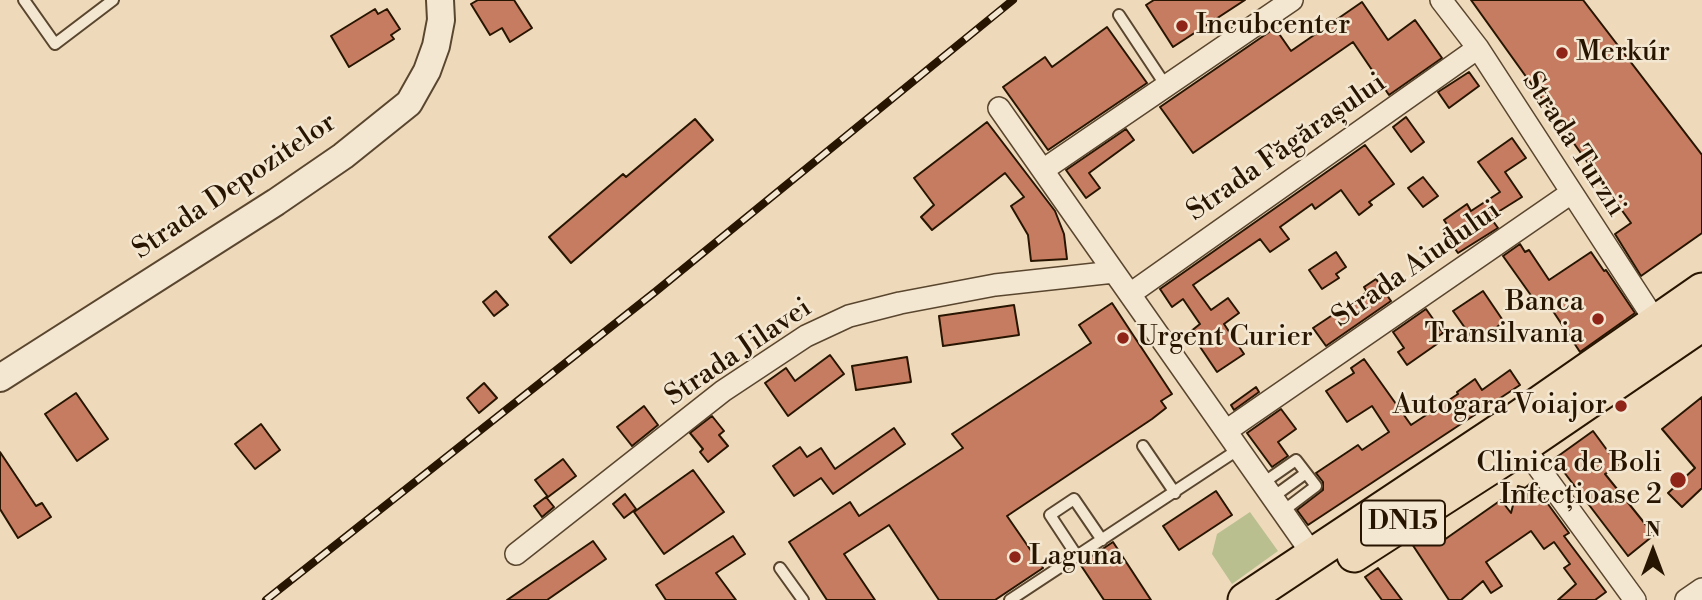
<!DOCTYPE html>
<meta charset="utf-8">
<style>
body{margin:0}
#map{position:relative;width:1702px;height:600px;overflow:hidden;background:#eedaba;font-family:"Libre Bodoni",serif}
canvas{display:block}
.north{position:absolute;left:1618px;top:516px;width:70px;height:70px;-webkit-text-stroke:5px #f4e7d2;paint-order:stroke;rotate:0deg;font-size:19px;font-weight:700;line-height:28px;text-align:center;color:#281501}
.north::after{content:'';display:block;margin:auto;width:24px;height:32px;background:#281501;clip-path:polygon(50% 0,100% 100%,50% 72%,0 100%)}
</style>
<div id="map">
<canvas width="1702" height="600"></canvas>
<div class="north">N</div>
</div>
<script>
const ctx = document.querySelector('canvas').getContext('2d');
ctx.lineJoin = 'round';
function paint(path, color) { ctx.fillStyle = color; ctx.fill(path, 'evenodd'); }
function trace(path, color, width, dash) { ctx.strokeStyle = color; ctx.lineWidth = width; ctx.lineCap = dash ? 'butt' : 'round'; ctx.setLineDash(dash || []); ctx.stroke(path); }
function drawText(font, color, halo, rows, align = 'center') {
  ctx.font = font + ' "Libre Bodoni",serif'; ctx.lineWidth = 5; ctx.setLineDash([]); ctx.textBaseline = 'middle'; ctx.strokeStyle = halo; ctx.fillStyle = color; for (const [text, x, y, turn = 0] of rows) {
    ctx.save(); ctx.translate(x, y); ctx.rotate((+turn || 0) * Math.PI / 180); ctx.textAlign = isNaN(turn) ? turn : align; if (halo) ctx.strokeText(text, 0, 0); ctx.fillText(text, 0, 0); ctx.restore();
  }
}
paint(new Path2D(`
 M1250,512L1278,551L1232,584L1212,554L1217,534Z`), '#babf8f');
const building = new Path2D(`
 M478,0H514L532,28L510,42L502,28L490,35L471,4Z
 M1154,0H1245L1173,47L1146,5Z
 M1471,0H1583L1702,155V233L1641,276L1615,234L1631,223Z
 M1362,2L1388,40L1415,20L1442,58L1389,95L1353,42L1193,153L1160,107L1275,28L1291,51Z
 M375,9L378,14L387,9L400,29L391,35L394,39L349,67L331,36Z
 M1107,27L1147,83L1048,150L1003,87L1045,57L1052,67Z
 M1469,72L1479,86L1449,108L1438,92Z
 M1406,117L1424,142L1411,152L1393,127Z
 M695,119L713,140L571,263L549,237L623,174L626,177Z
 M987,122L1055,211L1064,234L1067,259L1031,261L1028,235L1011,206L1024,197L1005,173L932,230L921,217L934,205L914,178Z
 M1126,129L1134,140L1089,173L1100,188L1086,198L1066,170Z
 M1512,138L1526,158L1505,172L1522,197L1490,217L1498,228L1458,253L1444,233L1450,229L1444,220L1467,204L1471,211L1500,192L1478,162Z
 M1365,145L1394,184L1369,202L1372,205L1359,215L1341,190L1315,209L1312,204L1280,227L1289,239L1270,252L1260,239L1193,285L1211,310L1228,298L1239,313L1224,324L1244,354L1217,372L1190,332L1200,324L1183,299L1172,307L1160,289Z
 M1423,177L1438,196L1423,207L1408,188Z
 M1520,244L1525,252L1529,250L1549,280L1591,252L1604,271L1606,270L1635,313L1580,352L1543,296L1535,301L1503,256Z
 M1336,252L1346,267L1336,274L1339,278L1322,289L1309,270Z
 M1376,279L1391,301L1326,346L1313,328L1367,292L1364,287Z
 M496,291L508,305L494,316L483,302Z
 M1483,291L1504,322L1475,342L1453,311Z
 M1112,303L1172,394L1161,401L1166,408L1152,419L1007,516L1043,568L995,600H939L889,525L844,554L875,600H827L789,542L850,502L859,516L963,448L952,434L1091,343L1079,325Z
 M1014,305L1019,335L943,346L939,316Z
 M1426,309L1443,333L1434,339L1437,344L1407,365L1398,352L1404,348L1393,332Z
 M830,355L844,374L788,416L765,383L786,368L795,381Z
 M907,357L911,382L856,390L852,366Z
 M1364,359L1411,425L1458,394L1457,392L1475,379L1482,390L1510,370L1520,385L1308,525L1297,510L1323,490V482L1316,473L1358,445L1362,450L1389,432L1372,406L1347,422L1326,391L1354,373L1351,368Z
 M484,383L497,398L479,413L467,398Z
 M1256,387L1259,392L1234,410L1231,405Z
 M76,393L108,439L77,461L45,414Z
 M1702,397V488L1682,507L1668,493L1695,468L1662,429Z
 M644,406L658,425L632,446L617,427Z
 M1281,409L1296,429L1278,442L1288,456L1272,467L1247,433Z
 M712,416L724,431L719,435L728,446L708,462L700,452L703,449L690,433Z
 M261,424L280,450L255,469L235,444Z
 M894,428L905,444L833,494L821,478L794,496L773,466L800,447L807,457L821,448L835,469Z
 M1593,431L1618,465L1605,474L1654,535L1628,556L1554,459Z
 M0,452L36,506L42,503L51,517L18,538L0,509Z
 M563,459L576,476L548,497L535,480Z
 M693,470L724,512L664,554L634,512Z
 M1532,482L1569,533L1564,536L1606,592L1595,600H1558L1576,584L1564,568L1570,564L1554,542L1544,549L1531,531L1486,562L1502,586L1491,593L1483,581L1461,600H1449L1412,544L1436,528L1444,540L1501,500L1511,513L1518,486L1525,488Z
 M1216,491L1232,515L1179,550L1163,526Z
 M625,494L636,509L624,518L613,504Z
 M546,497L554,507L542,517L534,506Z
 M733,536L745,554L716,573L736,600H666L656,585Z
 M593,541L606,559L547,600H507Z
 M1113,542L1151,600H1104L1080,564Z
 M1378,568L1402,600H1382L1365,577Z`);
paint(building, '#c67c60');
trace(building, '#281501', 2);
const service = new Path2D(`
 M24,0L55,44L113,0
 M1119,15L1166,86
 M1143,446L1175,493
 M1263,483L1296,460L1306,473L1273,497
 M1283,511L1316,486L1306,473
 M1077,556L1050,515L1074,499L1102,540
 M780,568L803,600
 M1010,600L1239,449`);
const minor = new Path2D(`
 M1441,0L1478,48L1656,322
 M999,108L1313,555
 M1043,170L1292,0
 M1130,294L1478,48
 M1226,431L1571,193
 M1517,438L1635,600
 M516,554L723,391L806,336L849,316L900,303L995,285L1114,272
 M1686,600L1702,589`);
const tertiary = new Path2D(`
 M0,378L276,202L343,156L409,103L427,71L436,46L441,20L440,0`);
const primary = new Path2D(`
 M1354,555L1522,447L1702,324
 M1245,600L1508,425L1702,290`);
trace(service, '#5a462f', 14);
trace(minor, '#5a462f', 24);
trace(tertiary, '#5a462f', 30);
trace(primary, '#281501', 37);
trace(service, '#f4e7d2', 10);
trace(minor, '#f4e7d2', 21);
trace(tertiary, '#f4e7d2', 26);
trace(primary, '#eedaba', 33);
const rail = new Path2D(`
 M266,600L655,292L1013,0`);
trace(rail, '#281501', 8);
trace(rail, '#f4e7d2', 5, [16]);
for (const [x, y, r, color] of [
 [1182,26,7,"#8f2418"],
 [1562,53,7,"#8f2418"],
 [1598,319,7,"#8f2418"],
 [1123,338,7,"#8f2418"],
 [1621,406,7,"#8f2418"],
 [1678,480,9,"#8f2418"],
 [1015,557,7,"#8f2418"]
]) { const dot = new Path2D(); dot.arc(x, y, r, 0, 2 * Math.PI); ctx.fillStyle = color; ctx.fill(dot); trace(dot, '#f4e7d2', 2.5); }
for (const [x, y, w] of [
 [1403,523,84]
]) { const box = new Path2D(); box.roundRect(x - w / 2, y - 22.5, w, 45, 5); ctx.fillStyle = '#f4e7d2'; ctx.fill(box); trace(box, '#281501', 2); }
drawText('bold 26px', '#281501', null, [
 ["DN15",1403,523]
]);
drawText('28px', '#281501', '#f4e7d2', [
 ["Incubcenter",1196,26],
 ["Merkúr",1576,53],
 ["Banca",1584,303,"right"],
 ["Transilvania",1584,335,"right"],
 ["Urgent Curier",1137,338],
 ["Autogara Voiajor",1607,406,"right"],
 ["Clinica de Boli",1662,464,"right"],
 ["Infecțioase 2",1662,496,"right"],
 ["Laguna",1029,557]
], 'left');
drawText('28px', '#281501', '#f4e7d2', [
 ["Strada Turzii",1573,145,57],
 ["Strada Făgărașului",1287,148,-35],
 ["Strada Depozitelor",235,187,-34],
 ["Strada Aiudului",1417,265,-35],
 ["Strada Jilavei",739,353,-34]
]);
</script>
